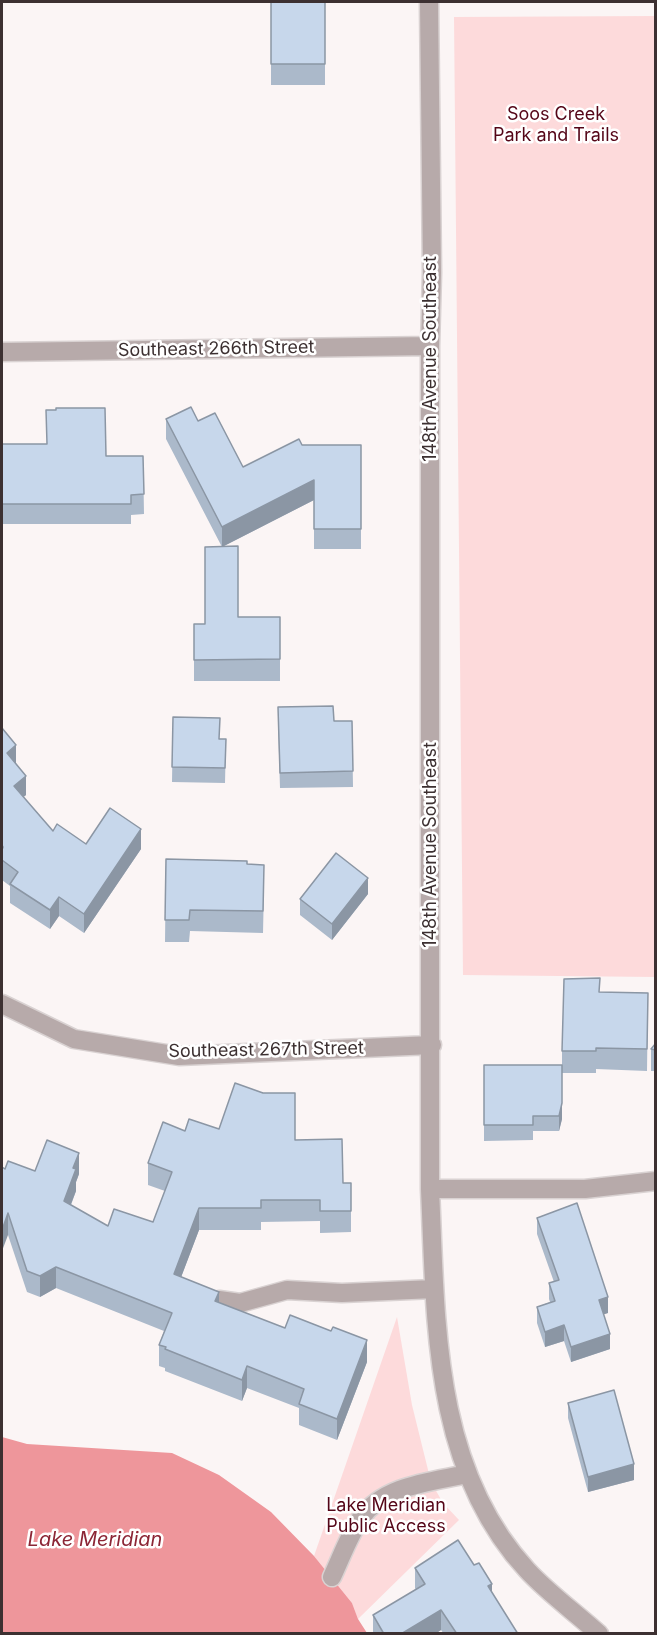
<!DOCTYPE html>
<style>
body{margin:0}
#map{position:relative;width:657px;height:1635px;overflow:hidden;background:#fbf5f5;font-family:Inter,sans-serif}
canvas{display:block}
.frame{position:absolute;inset:0;border:3px solid #3c3031;pointer-events:none}
</style>
<div id="map">
<canvas width="657" height="1635"></canvas>
<div class="frame"></div>
</div>
<script>
const ctx = document.querySelector('canvas').getContext('2d');
ctx.lineJoin = 'round';
function paint(path, color) { ctx.fillStyle = color; ctx.fill(path, 'evenodd'); }
function trace(path, color, width, dash) { ctx.strokeStyle = color; ctx.lineWidth = width; ctx.lineCap = dash ? 'butt' : 'round'; ctx.setLineDash(dash || []); ctx.stroke(path); }
function drawText(font, color, halo, rows, align = 'center') {
  ctx.font = font + ' Inter,sans-serif'; ctx.lineWidth = 5; ctx.setLineDash([]); ctx.textBaseline = 'middle'; ctx.strokeStyle = halo; ctx.fillStyle = color; for (const [text, x, y, turn = 0] of rows) {
    ctx.save(); ctx.translate(x, y); ctx.rotate((+turn || 0) * Math.PI / 180); ctx.textAlign = isNaN(turn) ? turn : align; if (halo) ctx.strokeText(text, 0, 0); ctx.fillText(text, 0, 0); ctx.restore();
  }
}
paint(new Path2D(`
 M655,16V977L463,975L454,17Z
 M397,1317L412,1405L431,1482L443,1503L459,1520L358,1619L352,1603L314,1556Z`), '#fddadb');
paint(new Path2D(`
 M2,1437L27,1444L172,1453L219,1475L271,1512L314,1556L352,1603L358,1619L367,1633H2Z`), '#ee969b');
const minor = new Path2D(`
 M429,2L432,273L430,346V1189C436,1320 432,1467 527,1570C548,1593 576,1613 599,1634
 M2,352L430,346
 M2,1004L74,1039L179,1056L432,1045
 M430,1189H585L656,1181
 M219,1300L240,1303L287,1290L342,1293L434,1289
 M332,1577C341,1558 349,1535 361,1518C384,1485 431,1482 467,1474`);
trace(minor, '#d9d2d2', 21);
trace(minor, '#b7aaaa', 18);
paint(new Path2D(`
 M271,2H325V85H271Z
 M166,419L198,421L243,467L302,445H361V549H314V500L222,547L238,617H280V681H194V624H205L222,547L166,439Z
 M2,444L106,456H143L144,514L131,515V524H2Z
 M173,717L220,739H226L225,783L172,782Z
 M352,721L353,787L280,788L278,723Z
 M2,728L16,764L26,795L23,797L53,831L86,844L141,849L84,933L59,916L50,929L10,903V886L2,880Z
 M166,859L247,864L264,887L263,933L190,931L189,942H165Z
 M368,894L332,940L300,915V899Z
 M600,992L648,993L647,1071L596,1069V1073H562V1119L559,1131H533V1140L484,1141V1065H562V1051Z
 M656,1043V1071H651V1049Z
 M219,1129L295,1140L343,1183H351V1232L320,1233V1221L261,1222V1230H199L181,1277L219,1303L367,1362L337,1440L299,1425V1408L247,1388L242,1401L165,1371V1368L159,1366V1345L164,1331L56,1288L40,1297L27,1292L8,1235L5,1169L79,1174L76,1182V1191L71,1205L108,1226L153,1222L165,1191L148,1185V1163L185,1131Z
 M537,1218L608,1313L603,1314L610,1349L571,1362L564,1341L545,1347L537,1323V1307L550,1302L549,1299V1283L554,1282L537,1234Z
 M568,1403L634,1480L588,1492L568,1418Z
 M415,1568L492,1593L518,1634H444L441,1630L435,1634H373V1615L416,1590L415,1588Z`), '#abb9ca');
paint(new Path2D(`
 M314,480V500L222,547V527Z
 M16,745V765L7,753Z
 M26,776V795L14,805V786Z
 M141,829V849L84,933V914Z
 M368,878V894L332,940V924Z
 M59,897V916L50,929V910Z
 M562,1103V1119L559,1131V1116Z
 M79,1153V1174L76,1182V1191L64,1222V1201L73,1168Z
 M199,1208V1230L174,1296V1274Z
 M8,1213V1235L2,1251V1230Z
 M56,1267V1288L40,1297V1276Z
 M219,1292V1313L215,1301Z
 M608,1297V1313L599,1316V1300Z
 M564,1325V1341L545,1347V1332Z
 M610,1334V1349L571,1362V1347Z
 M367,1340V1362L337,1440V1419Z
 M247,1366V1388L242,1401V1380Z
 M634,1464V1480L588,1492V1477Z
 M492,1584V1604L488,1586Z
 M441,1610V1630L435,1634H401Z`), '#8b96a4');
const building = new Path2D(`
 M271,2H325V64H271Z
 M191,407L198,421L215,413L243,467L299,439L302,445H361V529H314V480L222,527L166,419Z
 M56,408H105L106,456H143L144,494L131,495V504H2V444H47L46,410H56Z
 M238,546V617H280V659L194,660V624H205V547Z
 M333,706L334,721H352L353,771L280,773L278,707Z
 M173,717L220,718L219,739H226L225,768L172,767Z
 M2,728L16,745L7,753L26,776L14,786L53,831L57,824L86,844L110,808L141,829L84,914L59,897L50,910L10,884L18,872L2,860V850L3,847L2,845Z
 M336,853L368,878L332,924L300,899Z
 M166,859L247,861V864L264,865L263,911L190,910L189,920H165Z
 M600,978L599,992L648,993L647,1049L596,1048V1051H562L564,979Z
 M656,1043V1050L651,1049Z
 M484,1065H562V1103L559,1116H533V1125H484Z
 M235,1083L263,1093H295V1140L342,1139L343,1183H351V1211H320V1200H261V1208H199L174,1274L219,1292L215,1301L285,1328L290,1315L331,1331L333,1327L367,1340L337,1419L299,1404L304,1389L247,1366L242,1380L165,1349L166,1347L159,1345L172,1313L56,1267L40,1276L27,1271L8,1213L2,1230V1167L5,1169L8,1161L35,1171L47,1140L79,1153L73,1168L76,1169L64,1201L108,1226L114,1209L153,1222L172,1172L148,1163L163,1122L185,1131L189,1119L219,1129Z
 M577,1203L608,1297L599,1300L610,1334L571,1347L564,1325L545,1332L537,1307L555,1301L549,1283L559,1280L537,1218Z
 M614,1390L634,1464L588,1477L568,1403Z
 M458,1540L474,1565L479,1563L492,1584L488,1586L518,1634H457L441,1610L401,1634H384L373,1615L425,1584L415,1568Z`);
paint(building, '#c7d7eb');
trace(building, '#8b96a4', 1.5);
drawText('18px', '#540517', '#fff', [
 ["Soos Creek",556,115],
 ["Park and Trails",556,136],
 ["Lake Meridian",386,1506],
 ["Public Access",386,1527]
]);
drawText('18px', '#3c3031', '#fff', [
 ["Southeast 266th Street",216,349,-1],
 ["148th Avenue Southeast",431,359,-90],
 ["148th Avenue Southeast",431,845,-90],
 ["Southeast 267th Street",266,1050,-1]
]);
drawText('italic 20px', '#8c2636', '#fff', [
 ["Lake Meridian",95,1540]
]);
</script>
